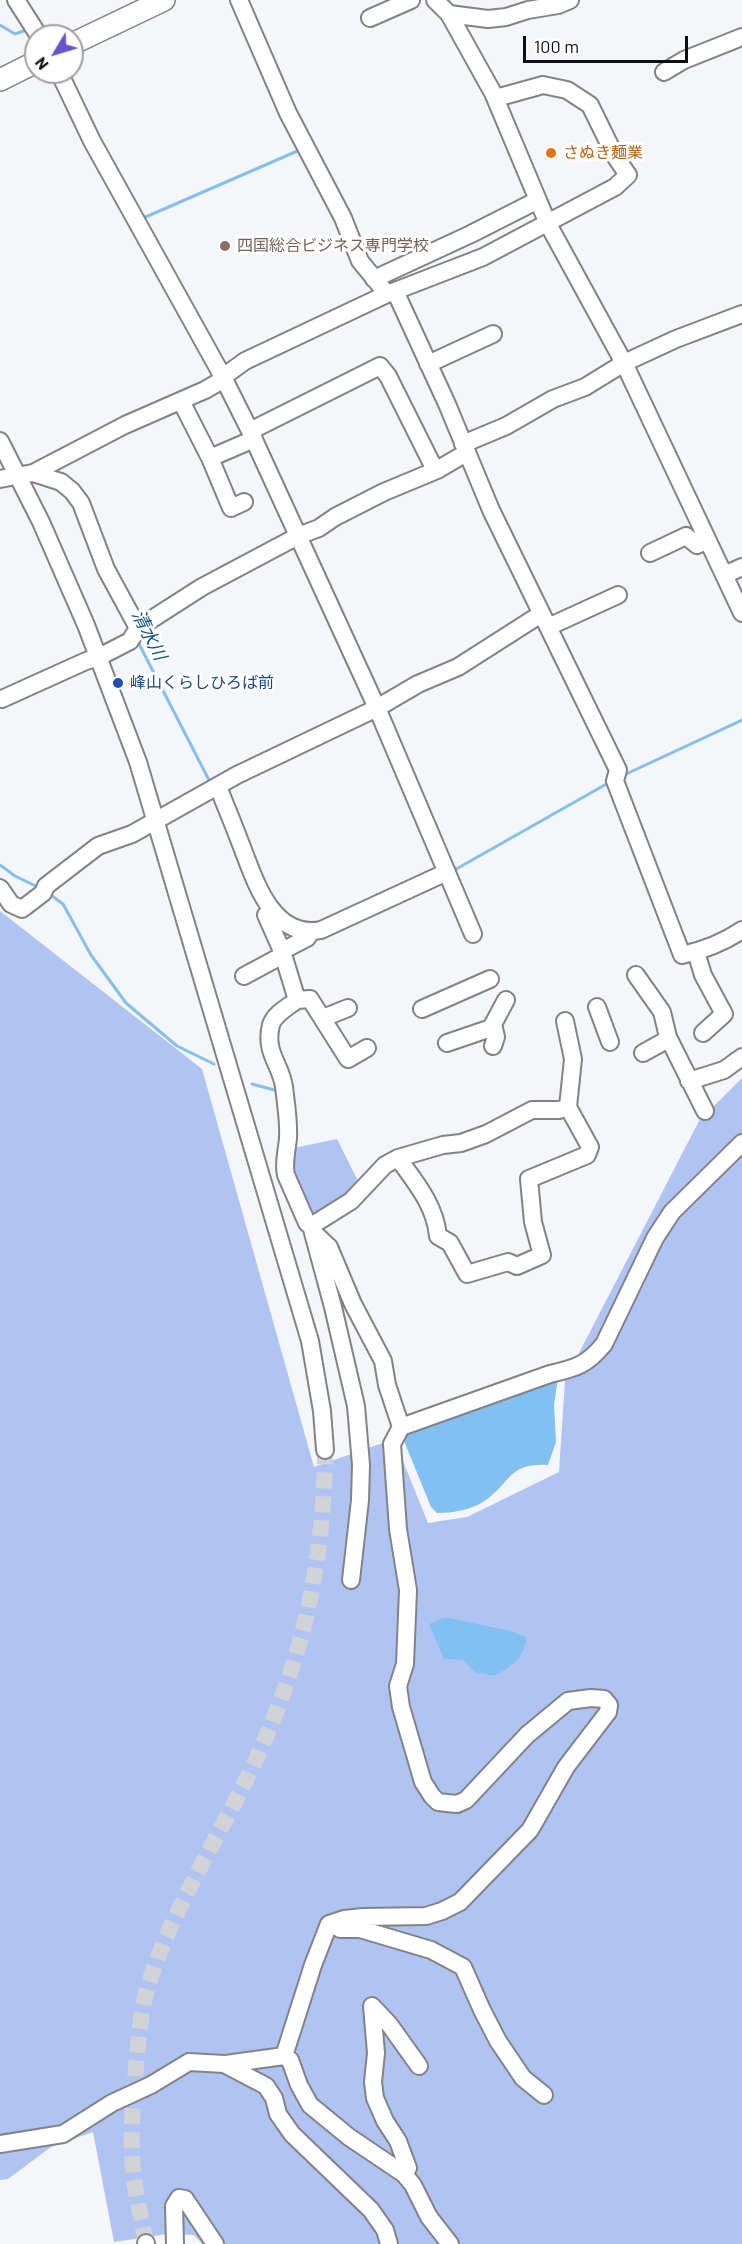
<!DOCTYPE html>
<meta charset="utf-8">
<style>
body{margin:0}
#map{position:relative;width:742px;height:2244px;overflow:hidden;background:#f5f6fa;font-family:Barlow,sans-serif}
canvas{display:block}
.north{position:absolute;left:24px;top:24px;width:60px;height:60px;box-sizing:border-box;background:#fff;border:2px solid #9f9f9f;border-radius:50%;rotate:232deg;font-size:16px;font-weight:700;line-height:24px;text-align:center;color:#0e0f10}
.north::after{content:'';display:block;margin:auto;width:21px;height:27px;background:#6753cc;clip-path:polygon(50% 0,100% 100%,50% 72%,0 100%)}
.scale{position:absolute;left:523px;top:36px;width:165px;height:27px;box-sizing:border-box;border:3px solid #0e0f10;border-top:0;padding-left:8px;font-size:18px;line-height:21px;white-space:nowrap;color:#0e0f10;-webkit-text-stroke:4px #fff;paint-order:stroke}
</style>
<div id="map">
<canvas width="742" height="2244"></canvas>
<div class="north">N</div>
<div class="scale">100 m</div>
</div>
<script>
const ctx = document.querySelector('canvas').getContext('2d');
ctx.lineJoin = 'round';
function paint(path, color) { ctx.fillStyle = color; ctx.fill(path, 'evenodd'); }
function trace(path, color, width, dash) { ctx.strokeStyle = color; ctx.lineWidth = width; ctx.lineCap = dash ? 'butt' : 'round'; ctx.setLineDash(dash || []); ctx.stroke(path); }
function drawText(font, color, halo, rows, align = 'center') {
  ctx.font = font + ' Barlow,"Noto Sans JP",sans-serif'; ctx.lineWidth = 6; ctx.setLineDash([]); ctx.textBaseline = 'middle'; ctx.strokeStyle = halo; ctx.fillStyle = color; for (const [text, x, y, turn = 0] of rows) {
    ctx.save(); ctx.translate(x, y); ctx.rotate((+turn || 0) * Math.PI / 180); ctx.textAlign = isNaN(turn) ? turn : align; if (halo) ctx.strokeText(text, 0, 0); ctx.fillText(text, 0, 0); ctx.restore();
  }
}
paint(new Path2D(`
 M0,911L202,1069L314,1467L394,1439L428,1523L467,1517L559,1472L565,1380L699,1121L742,1078V2244H202L194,2235L167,2234L114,2242L93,2132L51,2147L8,2179L0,2180Z
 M337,1139L361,1187L309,1218L292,1183L289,1149Z`), '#b0c4f3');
paint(new Path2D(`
 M558,1378L554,1405L556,1442L548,1465C509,1463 512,1481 486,1500C472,1510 453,1513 437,1513L431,1507L402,1436Z
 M443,1618H449L511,1631L526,1637C526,1657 511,1667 494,1676L475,1672L463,1660L444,1659L429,1624Z`), '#82c0f2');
trace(new Path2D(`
 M0,25L15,34L29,29
 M141,219L302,149
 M137,640L211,784
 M624,775L742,720
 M0,865L15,876L40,888
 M451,872L610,782
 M48,893L63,904L91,955L126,1003L177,1046L214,1064
 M252,1084L278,1091`), '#82c0f2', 3);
trace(new Path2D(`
 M146,2243C142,2222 137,2201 134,2180C129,2140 133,2098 137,2058C139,2035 141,2009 148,1986C173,1905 222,1834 257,1757C304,1655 324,1562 325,1450`), '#d2d3d7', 16, [16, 8]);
const minor = new Path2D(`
 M16,0L39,36
 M239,0L288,113L343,218L360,261L387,294L395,291L447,404L491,510L618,770L615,781L682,955C704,950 723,943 742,930
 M435,0L449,14L493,93L548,224L624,363L742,613
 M449,14L488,19L506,17L528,10L558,5L570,0
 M370,18L411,0
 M59,72L92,141L223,377L250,431L377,708L473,934
 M664,72L684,60L742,37
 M374,279L471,234L538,200
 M395,291L483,257L615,187L628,175L615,156L590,105L567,90L543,85L496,98
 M428,364L493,334
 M223,377L245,361L387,294
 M181,401L210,458L254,439
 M250,431L380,366L388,376L431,462L437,470
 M0,441L41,522L86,625L138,762L310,1341L322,1411L325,1450
 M463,444L506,426L553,399L585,387L624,363L676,339L742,314
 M210,458L231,508L244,502
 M33,473L61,482L72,491L81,503L106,569L138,628
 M0,479L33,473L125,425L205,390L224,379
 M650,553L686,536L697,545L707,540
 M724,575L742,567
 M548,627L618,595
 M2,699L86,661L99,657L130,641L138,628L202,587L298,536L319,528L335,517L384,492L437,470L466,453
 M218,786C225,805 233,823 240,842C254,877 271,940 321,930L447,872
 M0,888L11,904L22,909L43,893L46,886L98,846L132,834L237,775L377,708L418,684L458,667L541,614
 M272,910L266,915L282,951
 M696,952L703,975L724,1014L703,1033
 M636,975L662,1012L668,1037L663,1042L643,1053
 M244,976L283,955
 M297,1000L310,999L348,1059L367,1048
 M597,1007L610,1042
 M422,1009L490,979
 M323,1018L348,1008
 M493,1024L496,1037L493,1046
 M668,1037L705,1111
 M447,1043L491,1028L506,1000
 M689,1081L724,1070L742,1057
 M398,1158C416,1183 435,1205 438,1236L450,1243L467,1274L508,1262L517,1266L542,1255L533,1222L529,1179L587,1155L590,1147L568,1107L573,1059L565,1021
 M311,1226L307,1223L286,1175C283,1163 287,1151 288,1138C289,1122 286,1104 284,1087C281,1064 264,1053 271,1025C274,1014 288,1007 297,1000L282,951L307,938L311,932
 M313,1233L333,1307L356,1406L361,1465L360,1500L351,1580
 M401,1427L387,1385L383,1361L353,1304L329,1247L313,1232L311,1226L351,1201L385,1165L398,1158L443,1145L461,1143L486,1134L532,1110H559L568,1107
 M340,1929H360L431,1950L463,1967L482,2010L498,2041L523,2078L544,2095
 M226,2064L284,2056
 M0,2144L63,2134L112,2103L151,2085L189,2062L224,2064L266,2086L274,2098L278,2114L292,2134L371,2210L385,2230L389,2244
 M404,2174L408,2168L398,2141L385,2121L375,2098L373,2082L376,2053L372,2006L389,2024L419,2066
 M146,2243V2244
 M175,2244L174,2206L179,2198L185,2199L215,2244
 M450,2244L429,2217L413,2185L404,2174L349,2137L310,2105L299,2085L290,2060L284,2056L313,1965L329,1924L344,1919L363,1917L426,1916L442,1911L460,1902L530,1830L566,1767L608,1712L609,1705L604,1699L591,1698L568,1701L527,1735L466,1800L457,1804L447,1803L438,1802L432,1796L423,1782L401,1707L398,1686L405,1664L408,1590L398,1529L392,1444L401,1427L550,1374C576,1368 587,1365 604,1344L655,1238L672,1212L742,1143`);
const major = new Path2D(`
 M72,44L164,0
 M0,80L36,62`);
trace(minor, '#818386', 20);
trace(major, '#818386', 24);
trace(minor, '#fff', 16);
trace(major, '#fff', 21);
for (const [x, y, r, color] of [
 [551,153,6,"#e8710a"],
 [225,246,6,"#8d6e63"],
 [118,683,6,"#1a4fb4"]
]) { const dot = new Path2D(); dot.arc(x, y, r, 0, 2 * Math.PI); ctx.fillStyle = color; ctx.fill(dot); trace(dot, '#fff', 2); }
drawText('16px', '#c56008', '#fff', [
 ["さぬき麺業",563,153]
], 'left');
drawText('16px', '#785e54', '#fff', [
 ["四国総合ビジネス専門学校",237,246]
], 'left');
drawText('16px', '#164399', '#fff', [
 ["峰山くらしひろば前",130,683]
], 'left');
drawText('italic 18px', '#0e5685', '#fff', [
 ["清水川",149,635,63]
]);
</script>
